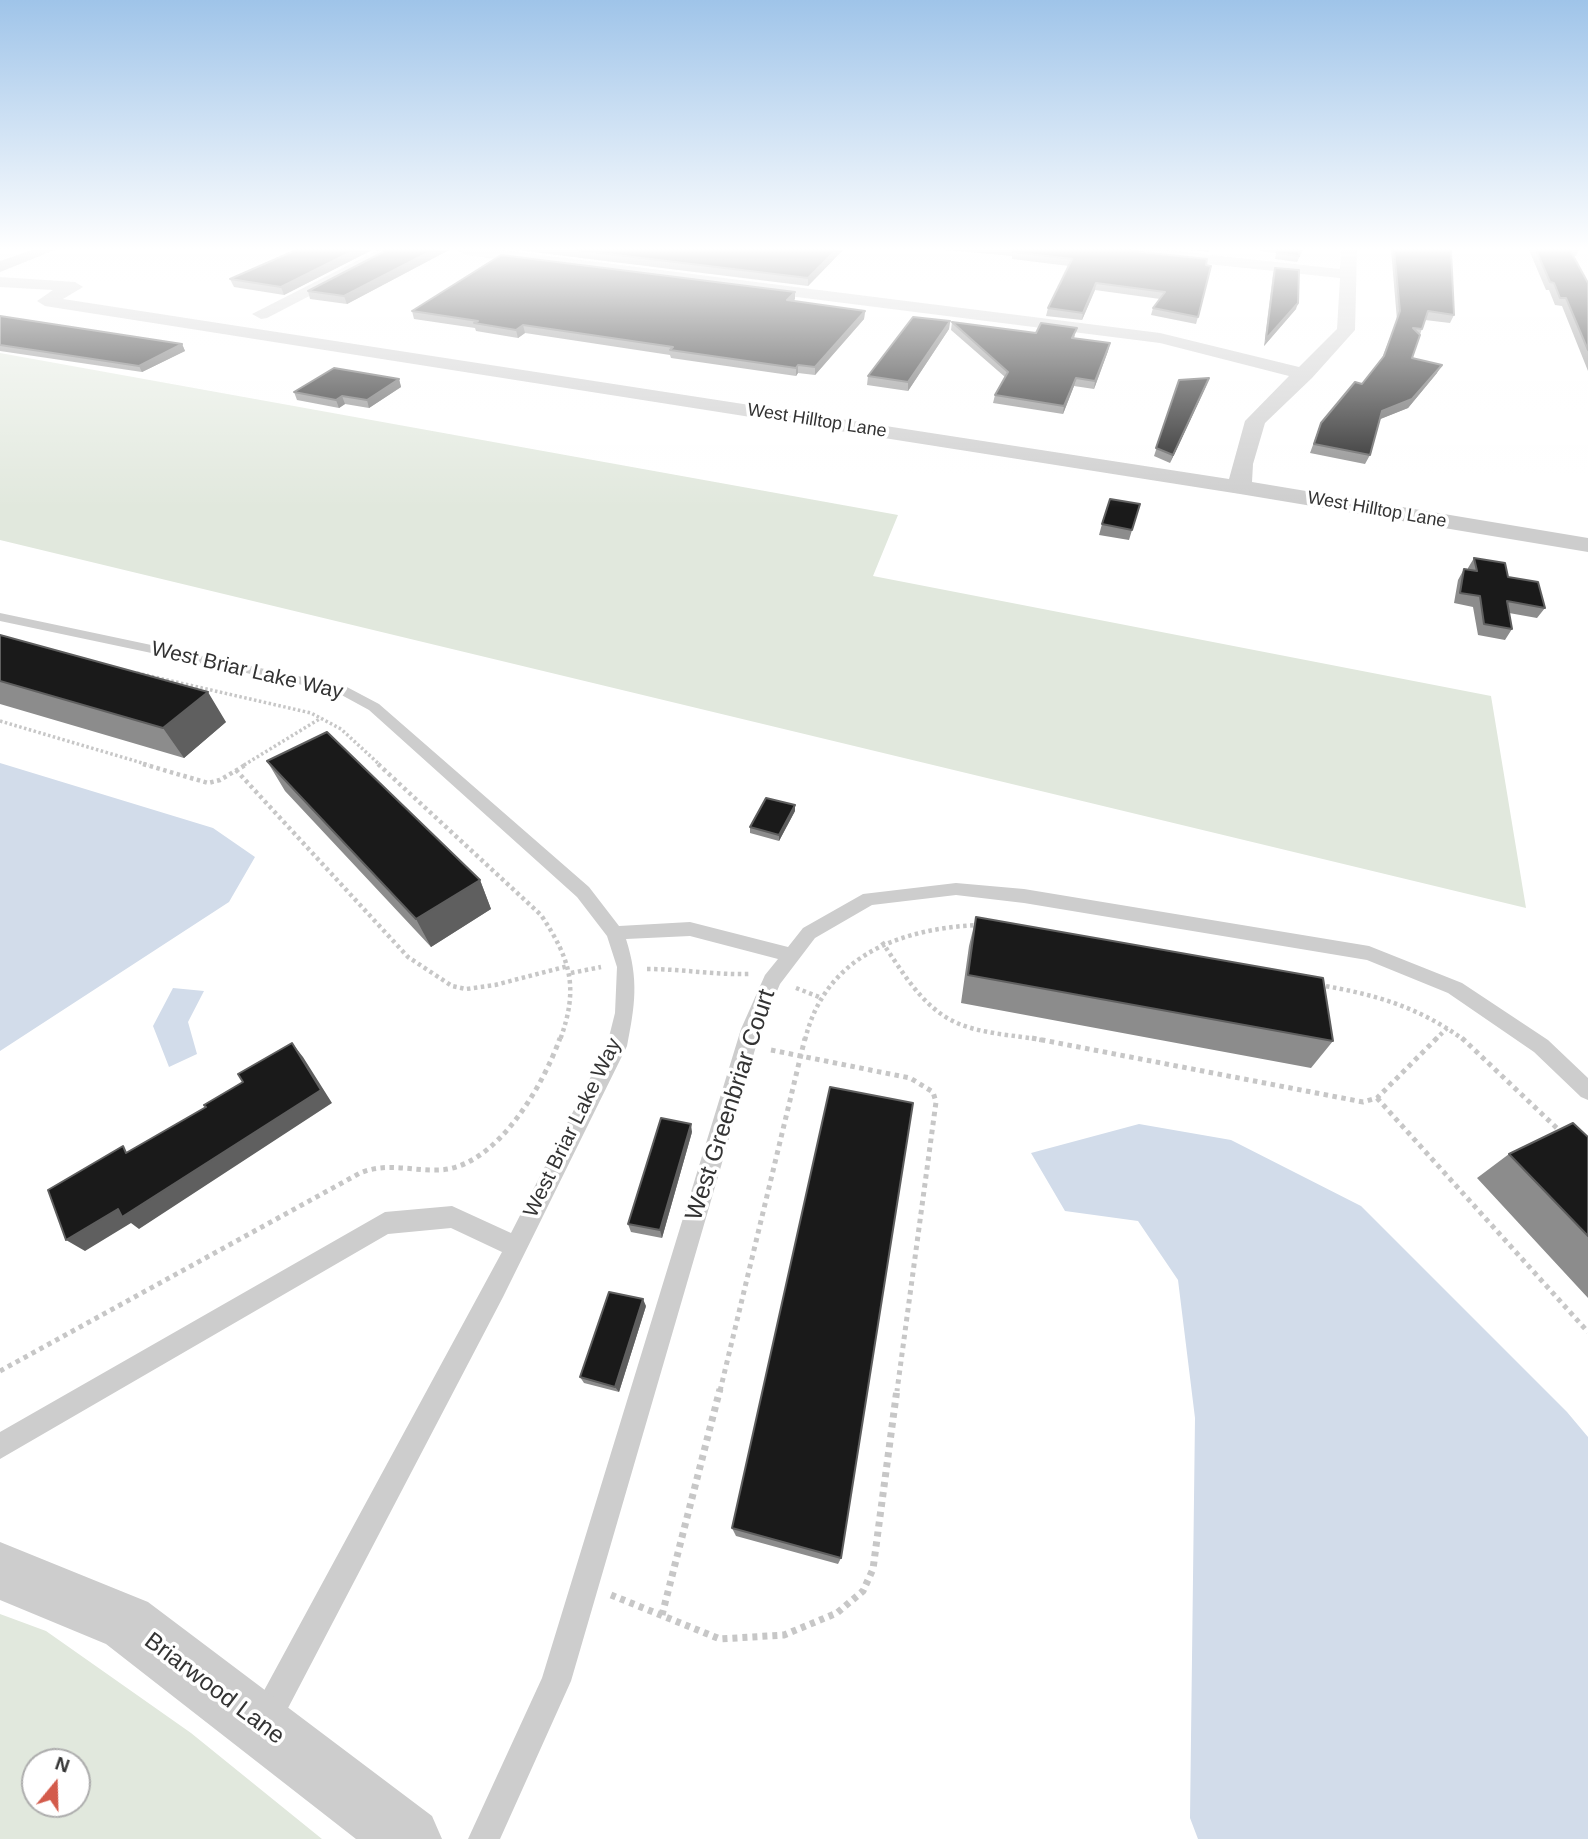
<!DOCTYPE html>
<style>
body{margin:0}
#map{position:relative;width:1588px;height:1839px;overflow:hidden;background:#fff;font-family:Helvetica,sans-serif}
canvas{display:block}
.north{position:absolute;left:21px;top:1748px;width:70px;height:70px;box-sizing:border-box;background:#fff;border:2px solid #adadad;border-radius:50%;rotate:19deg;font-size:19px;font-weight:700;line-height:28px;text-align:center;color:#333}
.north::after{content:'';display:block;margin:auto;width:24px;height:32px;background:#d35b4b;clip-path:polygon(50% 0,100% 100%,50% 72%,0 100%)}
</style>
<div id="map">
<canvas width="1588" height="1839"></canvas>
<div class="north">N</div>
</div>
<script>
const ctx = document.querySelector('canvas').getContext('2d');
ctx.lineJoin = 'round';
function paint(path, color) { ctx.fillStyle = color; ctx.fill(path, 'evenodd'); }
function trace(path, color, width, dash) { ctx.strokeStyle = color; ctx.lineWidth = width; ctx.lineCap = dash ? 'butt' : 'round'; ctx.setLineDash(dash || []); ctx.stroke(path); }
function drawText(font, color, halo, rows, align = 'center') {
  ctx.font = font + ' Helvetica,sans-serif'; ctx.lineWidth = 7; ctx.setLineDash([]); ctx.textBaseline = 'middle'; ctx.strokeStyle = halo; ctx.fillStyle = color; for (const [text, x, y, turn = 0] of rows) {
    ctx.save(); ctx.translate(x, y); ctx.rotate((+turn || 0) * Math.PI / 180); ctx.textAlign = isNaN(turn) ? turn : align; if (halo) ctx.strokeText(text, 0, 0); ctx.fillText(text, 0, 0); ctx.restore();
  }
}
paint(new Path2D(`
 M0,353L898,515L873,576L1491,696L1526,908L0,540Z
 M0,1614L46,1631L191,1733L322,1839H0ZM77,1762V1804H35V1762Z`), '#e1e8dd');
paint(new Path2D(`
 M0,763L213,828L255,857L229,902L0,1051Z
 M173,988L204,991L188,1022L197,1054L169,1067L153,1026Z
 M1139,1124L1231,1140L1361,1206L1567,1412L1588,1437V1839H1198L1190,1818L1195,1418L1178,1280L1138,1221L1065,1211L1031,1153Z`), '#d2dcea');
trace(new Path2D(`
 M137,673L311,713L341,729L380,765
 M0,721L149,765
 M244,765L321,718`), '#c7c7c7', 3.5, [2.5, 2.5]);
trace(new Path2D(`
 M143,764L208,783L220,780L247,764
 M378,764L541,915C571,960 579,988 560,1040
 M236,770L408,957L452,986L466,989L495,985L568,966
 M882,942C902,971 922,1007 955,1022C980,1034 1015,1035 1041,1040
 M647,969C682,969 715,975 750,974
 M571,973L601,967
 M1319,985C1374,994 1419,1007 1464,1040
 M796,988L822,998
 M805,1040C825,955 902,928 980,925
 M1435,1040L1447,1028`), '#c7c7c7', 4.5, [3.5, 3.5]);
trace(new Path2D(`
 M1032,1038L1363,1102L1377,1098L1437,1038
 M1462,1038L1562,1133
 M771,1050L910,1078L933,1092L936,1102L897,1391
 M1377,1098L1588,1332
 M0,1371L360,1173C386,1162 412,1171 439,1170C496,1168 543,1086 560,1038
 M720,1391L805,1038`), '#c7c7c7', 5, [4.5, 4.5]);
trace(new Path2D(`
 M611,1595L720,1639L784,1635L837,1613L863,1591L873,1569L897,1389
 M662,1615L720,1389`), '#c7c7c7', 7, [5, 5]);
paint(new Path2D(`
 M0,613L345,686L379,704L589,887L619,926L690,922L788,947L803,928L863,894L956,883L1024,889L1369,946L1462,983L1548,1040L1588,1078V1100L1581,1097L1534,1052L1448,993L1367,960L1024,903L956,895L872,905L815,938L780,984L761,1029L571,1681L500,1839H468L542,1678L741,1029L765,975L778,959L690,936L626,939C639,980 635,1005 627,1046L503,1297L276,1731L265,1735L254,1731L250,1720L254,1709L502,1252L451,1228L388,1234L0,1459V1432L385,1212L452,1206L511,1233L607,1045L615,1013L617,967L607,936L577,897L369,710L336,692L0,621Z`), '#cdcdcd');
paint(new Path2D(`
 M378,250H398L267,318L261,319L252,314Z
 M457,250H502L1160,333L1299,367L1337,329L1340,278L1122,255L1114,250H1166L1340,269L1341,250H1357L1355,330L1312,378L1265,423L1253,464L1252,482L1588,538V552L1240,494L45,306L37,301L53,290L0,287V277L75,282L83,287L63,299L1229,479L1245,421L1289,376L1160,343L465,255Z
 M0,1542L148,1602L432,1816L442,1839H356L106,1644L0,1600Z`), '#cdcdcd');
paint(new Path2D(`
 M32,250H55L0,272V261Z`), '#ababab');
paint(new Path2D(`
 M294,250H372L284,295L234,287L230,279L296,250Z
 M387,250H449L347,304L310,299L308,291Z
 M516,250H843L808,286Z
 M945,250H1123L1198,317L1196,324L1151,315L1153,308L1160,299L1095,290L1082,320L1046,316L1048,308L1069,266L1012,259V256Z
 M1191,250H1209V252Z
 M1260,250H1303L1297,262L1275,259L1276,253L1260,251Z
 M1391,250H1451L1454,315L1450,323L1425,320L1412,358L1437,373L1408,408L1380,419L1370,455L1365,464L1310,453L1321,423L1362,384L1382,358L1397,320Z
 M1529,250H1579L1576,256H1573L1588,283V371L1562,306L1555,305L1549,290H1546Z
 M1275,268L1296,309L1264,346L1273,274Z
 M795,299L793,301L865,311L864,319L815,375L798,373L796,376L671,358L670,355L525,333L518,338L476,331L475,328L414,319L412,311Z
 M0,316L182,344L185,351L142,372L0,351Z
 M950,321L949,329L908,391L867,385L868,376Z
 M952,322L1036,333L1075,335L1074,339L1108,351L1094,389L1074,386L1063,414L993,403L995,395L1005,377L951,330Z
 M1209,378L1206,386L1170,463L1154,456L1179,380Z
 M399,379L401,387L369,408L345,404L339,408L297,400L294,392Z
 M1140,504L1129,540L1099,535L1102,524Z
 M1474,558L1508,577L1545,608L1537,618L1509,613L1512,629L1505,640L1478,635L1473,607L1454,603L1458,580L1464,569L1468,570V568Z
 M0,635L226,722L184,758L0,704Z
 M267,761L480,880L491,909L431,947L285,791Z
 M795,811L779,841L750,833V827Z
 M976,917L1333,1041L1311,1068L961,1003L969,946Z
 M692,1132L662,1238L631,1232L628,1224Z
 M1588,1137V1298L1477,1178L1509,1154Z
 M646,1306L619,1392L584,1383L580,1377Z
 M732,1528L841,1558L838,1564L736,1536Z`), '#8c8c8c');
paint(new Path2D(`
 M355,250H372L284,295L281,287Z
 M433,250H449L347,304L344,296Z
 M836,250H843L808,286V278Z
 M1096,283L1095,290L1082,320L1083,313Z
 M795,292V299L787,307V300Z
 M1298,303L1296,309L1264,346L1266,339Z
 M865,311L864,319L815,375V367Z
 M950,321L949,329L908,391V382Z
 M523,325L525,333L518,338L516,330Z
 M1110,343L1108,351L1094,389L1095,381Z
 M182,344L185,351L142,372L139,366Z
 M798,365V373L796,376V368Z
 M1442,365L1437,373L1408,408L1378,420L1382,411Z
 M1076,378L1074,386L1063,414L1064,406Z
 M1209,378L1206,386L1170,463L1173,455Z
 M399,379L401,387L369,408L367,400Z
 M342,396L345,404L339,408L336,400Z
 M208,692L226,722L184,758L163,728Z
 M795,805V811L779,841V835Z
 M480,880L491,909L431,947L416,919Z
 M292,1043L303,1057L332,1103L139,1229L131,1223L85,1251L66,1240L118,1209Z
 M691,1124L692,1132L662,1238L660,1230Z
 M643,1299L646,1306L619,1392L615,1387Z`), '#5f5f5f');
const building = new Path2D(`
 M296,250H355L281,287L230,279Z
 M387,250H433L344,296L308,291Z
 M575,250H836L808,278Z
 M1014,250H1123L1207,259L1206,265L1211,266L1198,317L1153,308L1165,292L1096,283L1083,313L1048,308L1072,259L1013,252Z
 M1277,250H1299V256L1277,253Z
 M1394,250H1451L1454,315L1428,311L1422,329L1413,328L1420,335L1412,358L1442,365L1412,399L1382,411L1370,455L1314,444L1321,423L1355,382L1362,384L1384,356L1400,311Z
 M1536,250H1570L1588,283V350L1566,298H1560L1554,283L1550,282Z
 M501,255L795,292L787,300L865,311L815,367L798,365L796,368L670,350L673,347L523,325L516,330L474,323L478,321L412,311Z
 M1275,268L1299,270L1298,303L1266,339Z
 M0,316L182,344L139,366L0,345Z
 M913,317L950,321L908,382L868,376Z
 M952,322L1036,333L1041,323L1077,328L1072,338L1110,343L1095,381L1076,378L1064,406L995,395L1008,372Z
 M334,368L399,379L367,400L342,396L336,400L294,392Z
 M1209,378L1173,455L1156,448L1179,380Z
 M1110,499L1140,504L1132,530L1102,524Z
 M1474,558L1505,563L1508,577L1538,582L1545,608L1507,601L1512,629L1484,624L1480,596L1460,593L1464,569L1477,571Z
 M0,635L208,692L163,728L0,681Z
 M327,732L480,880L416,919L267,761Z
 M766,798L795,805L779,835L750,827Z
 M976,917L1323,978L1333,1041L968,975Z
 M292,1043L321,1090L122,1217L118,1209L66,1240L48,1190L123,1146L126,1153L206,1107L204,1105L243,1082L238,1074Z
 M830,1087L913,1103L841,1558L732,1528Z
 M661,1118L691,1124L660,1230L628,1224Z
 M1573,1123L1588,1137V1236L1509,1154Z
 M609,1292L643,1299L615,1387L580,1377Z`);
paint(building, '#1a1a1a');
trace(building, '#5f5f5f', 2);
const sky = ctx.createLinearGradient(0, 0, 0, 508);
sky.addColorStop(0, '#9fc4e9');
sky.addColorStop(0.49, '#fff');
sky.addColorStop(1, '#ffffff00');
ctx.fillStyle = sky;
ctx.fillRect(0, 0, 1588, 508);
drawText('18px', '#333', '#fff', [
 ["West Hilltop Lane",817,421,9],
 ["West Hilltop Lane",1377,510,10]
]);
drawText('21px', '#333', '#fff', [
 ["West Briar Lake Way",247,671,13],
 ["West Briar Lake Way",573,1128,-64]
]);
drawText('24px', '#333', '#fff', [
 ["West Greenbriar Court",731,1105,-72],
 ["Briarwood Lane",214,1689,37]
]);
</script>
